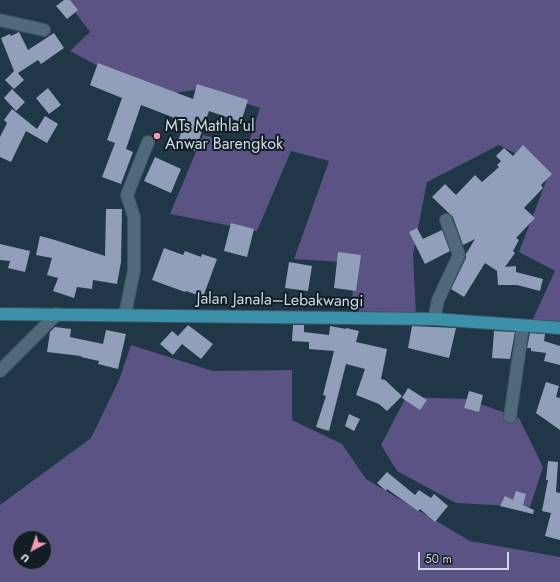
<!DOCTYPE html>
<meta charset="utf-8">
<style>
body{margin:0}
#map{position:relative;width:560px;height:582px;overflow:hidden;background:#1f3747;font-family:Jost,sans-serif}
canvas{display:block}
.north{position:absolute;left:12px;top:530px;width:40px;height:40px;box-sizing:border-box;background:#131d24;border:1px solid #5d6971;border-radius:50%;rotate:220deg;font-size:11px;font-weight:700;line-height:16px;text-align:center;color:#ccdae4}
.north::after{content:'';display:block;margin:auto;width:14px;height:18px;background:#f19ab2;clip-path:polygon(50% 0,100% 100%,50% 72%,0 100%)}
.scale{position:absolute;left:418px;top:552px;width:91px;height:18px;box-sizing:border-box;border:2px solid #ccdae4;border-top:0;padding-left:5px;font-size:12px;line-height:14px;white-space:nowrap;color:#ccdae4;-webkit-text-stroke:3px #131d24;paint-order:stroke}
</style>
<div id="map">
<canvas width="560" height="582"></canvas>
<div class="north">U</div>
<div class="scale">50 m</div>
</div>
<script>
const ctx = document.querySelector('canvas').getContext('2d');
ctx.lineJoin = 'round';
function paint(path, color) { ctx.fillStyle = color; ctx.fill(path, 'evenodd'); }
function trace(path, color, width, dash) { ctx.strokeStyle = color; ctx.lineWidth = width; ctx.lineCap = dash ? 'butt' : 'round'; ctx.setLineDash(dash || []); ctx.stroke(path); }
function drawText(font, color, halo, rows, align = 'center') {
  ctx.font = font + ' Jost,sans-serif'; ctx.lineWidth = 4; ctx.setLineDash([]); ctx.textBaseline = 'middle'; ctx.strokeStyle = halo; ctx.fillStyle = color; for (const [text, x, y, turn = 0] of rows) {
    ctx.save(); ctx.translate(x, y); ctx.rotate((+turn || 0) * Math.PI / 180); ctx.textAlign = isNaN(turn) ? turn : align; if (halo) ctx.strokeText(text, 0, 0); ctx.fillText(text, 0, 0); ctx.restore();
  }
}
paint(new Path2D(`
 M66,0H560V324L532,321L555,271L519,252L550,171L499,145L427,182L413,254L416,315L350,311L357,263L294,259L329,161L291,151L257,231L170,214L203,135L248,145L260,108L201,89L161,95L98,66L70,51L90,32Z
 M131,345L213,371L292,370V420L342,444L366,479L470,541L560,557V582H0V505L91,438L119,380ZM20,538H44V562H20Z
 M406,397L467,399L519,418L543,467L530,507L456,503L397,471L381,445Z`), '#5a5383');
paint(new Path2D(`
 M64,0H70L78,10L67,19L56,6Z
 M19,32L28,50L54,33L64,48L41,64L38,60L18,73L24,80L14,89L5,80L14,71L1,38L10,34L11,36Z
 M98,63L193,99L197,84L248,100L241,122L209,111L195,151L177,144L185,122L141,105L126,149L133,152L121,184L102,177L115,143L107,140L122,98L90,85Z
 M48,88L61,105L49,114L36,98Z
 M12,89L25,102L16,111L4,98Z
 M12,109L37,129L45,116L58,124L47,143L26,131L11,162L0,157V137L7,123L4,120Z
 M523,145L552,174L541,185L543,188L524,208L535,218L516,238L519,240L513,251L515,253L505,267L516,266V272L543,279L540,291L517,285H498L497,271L485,263L464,297L451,289L466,258V254L475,239L463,245L453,217L432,197L445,184L456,195L475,175L482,182L499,167L497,165L501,161L496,156L504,148L513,156Z
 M155,157L181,169L171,193L144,181Z
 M106,209H122L121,262L117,284L93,280L92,289L77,287L74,298L53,291L58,278L47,275L52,258L36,255L40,236L55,240L105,256Z
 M231,223L254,229L247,257L224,251Z
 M417,228L423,239L442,230L450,251L425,264L409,232Z
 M0,244L30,251L25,272L8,268L10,261L0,260Z
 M164,248L183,255L185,251L201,257L202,254L217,259L203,297L186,291L185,292L152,280Z
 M338,252L361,255L356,291L334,288Z
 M289,262L312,266L308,291L285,288Z
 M188,325L213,344L201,359L182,344L173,355L160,344L172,331L178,336Z
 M293,325H304V332L329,335L330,326L346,329V328L359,331L356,342L387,349L381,379L385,380L402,396L387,411L379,404L356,395L365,369L346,364L329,431L316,427L326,396L323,395L334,351L309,349V342L292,341Z
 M412,326L456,328L449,358L408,348Z
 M55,327L71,329L70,337L103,344L106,330L126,334L118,369L98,364L99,361L81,357V356L47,352L50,332Z
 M494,331L515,332L510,359L492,358Z
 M530,333L545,334L544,341L560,346V365L544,361L546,353L531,351V348H527Z
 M546,382L559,386L556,397L560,398V430L536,413Z
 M408,388L427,400L420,410L402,398Z
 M469,391L483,395L479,412L464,408Z
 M349,414L360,419L354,431L345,426Z
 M548,461L558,462L556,492L560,493V540L545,536L551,513L542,511L548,480H546Z
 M387,472L415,495L419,490L431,498L434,494L448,506L435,522L420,509L418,511L387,489L386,491L377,483Z
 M516,491L526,494L523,505L534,510L533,514L500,506L505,496L513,500Z`), '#929fba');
const minor = new Path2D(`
 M0,20L44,30
 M125,315L134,270V217L127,195L148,142
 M434,319L438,300L459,255L446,220
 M0,371L57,314
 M510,417L523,326`);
const major = new Path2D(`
 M0,314L434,319L560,328`);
trace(minor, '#3d5360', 14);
trace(major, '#3d5360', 14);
trace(minor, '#50697b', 12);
trace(major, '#3b91a9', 12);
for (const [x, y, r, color] of [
 [157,136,4,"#f19ab2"]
]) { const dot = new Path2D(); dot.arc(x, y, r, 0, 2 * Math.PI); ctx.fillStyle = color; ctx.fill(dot); trace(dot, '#131d24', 1.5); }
drawText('16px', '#ccdae4', '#131d24', [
 ["MTs Mathla'ul",165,127],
 ["Anwar Barengkok",165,145]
], 'left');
drawText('16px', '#ccdae4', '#131d24', [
 ["Jalan Janala–Lebakwangi",280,301,1]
]);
</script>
